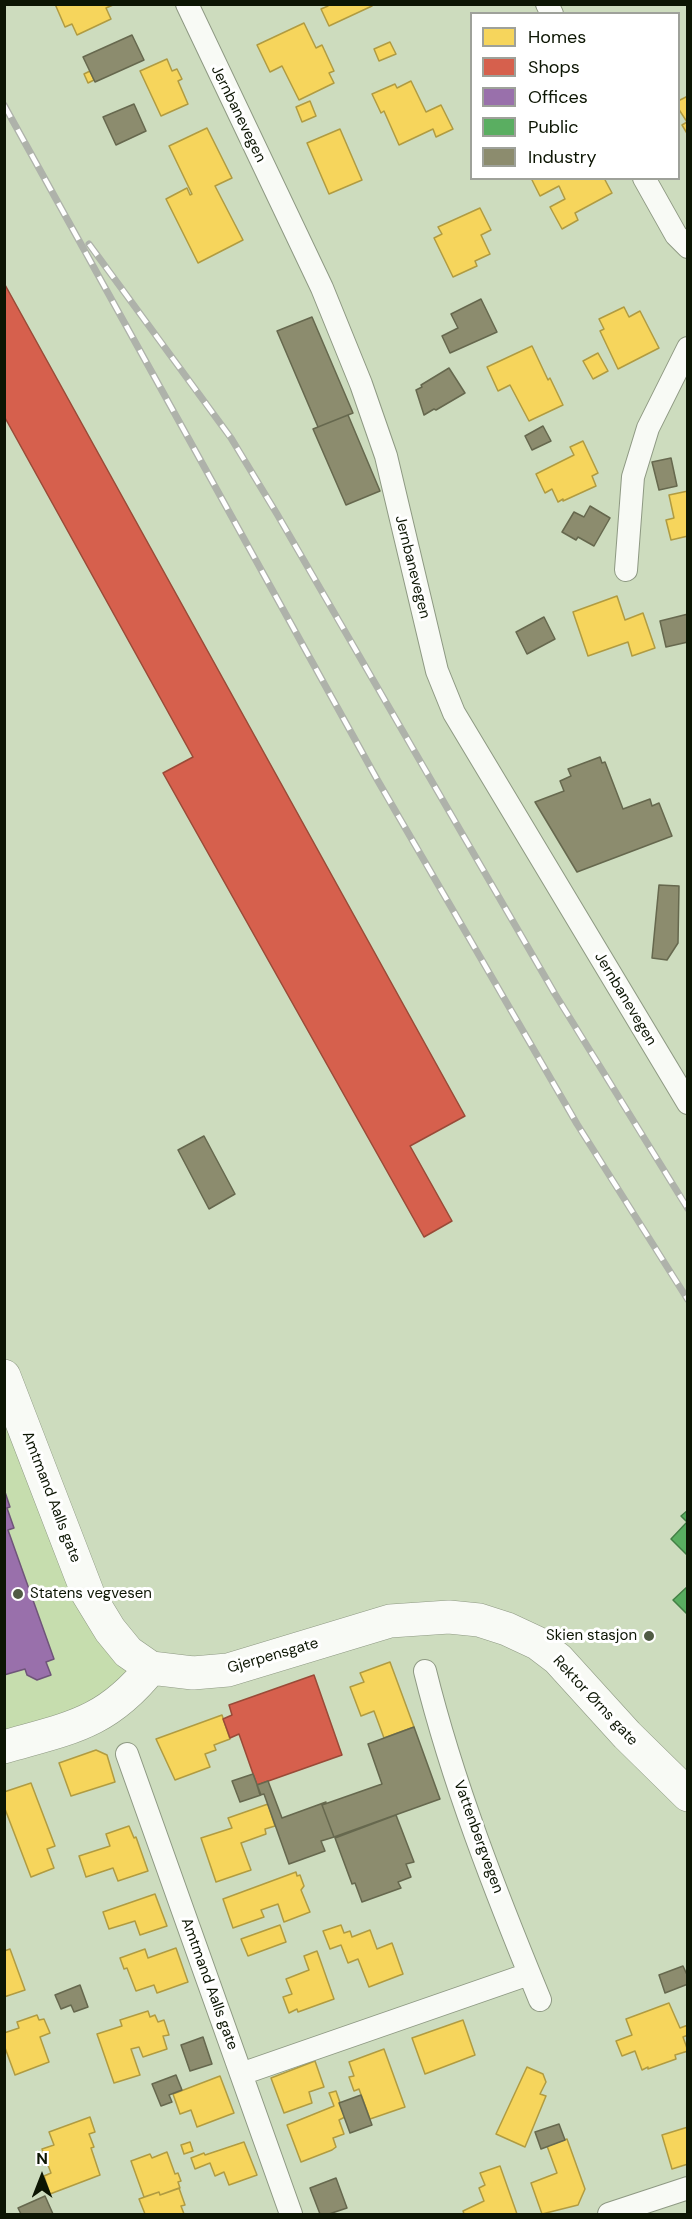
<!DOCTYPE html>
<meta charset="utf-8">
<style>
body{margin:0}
#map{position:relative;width:692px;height:2219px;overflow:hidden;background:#cddcbe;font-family:"DM Sans",sans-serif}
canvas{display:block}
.frame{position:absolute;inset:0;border:6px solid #0c1503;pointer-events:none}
.legend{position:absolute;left:470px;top:12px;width:210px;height:168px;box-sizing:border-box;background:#fff;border:2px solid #9ea19a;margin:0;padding:8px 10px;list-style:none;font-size:18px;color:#0c1503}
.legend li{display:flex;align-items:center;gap:12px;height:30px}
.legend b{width:30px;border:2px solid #9ea19a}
.north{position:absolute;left:12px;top:2147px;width:60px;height:60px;-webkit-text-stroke:4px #fff;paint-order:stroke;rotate:0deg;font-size:16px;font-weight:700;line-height:24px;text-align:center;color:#0c1503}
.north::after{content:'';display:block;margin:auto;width:21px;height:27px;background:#0c1503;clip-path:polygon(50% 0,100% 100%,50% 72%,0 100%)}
</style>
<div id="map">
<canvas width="692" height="2219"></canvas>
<div class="frame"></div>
<ul class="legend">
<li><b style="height:16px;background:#f6d55c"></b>Homes</li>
<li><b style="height:16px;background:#d6604d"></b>Shops</li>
<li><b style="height:16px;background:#9970ab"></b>Offices</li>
<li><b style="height:16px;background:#5aae61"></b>Public</li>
<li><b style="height:16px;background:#8c8c6e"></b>Industry</li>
</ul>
<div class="north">N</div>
</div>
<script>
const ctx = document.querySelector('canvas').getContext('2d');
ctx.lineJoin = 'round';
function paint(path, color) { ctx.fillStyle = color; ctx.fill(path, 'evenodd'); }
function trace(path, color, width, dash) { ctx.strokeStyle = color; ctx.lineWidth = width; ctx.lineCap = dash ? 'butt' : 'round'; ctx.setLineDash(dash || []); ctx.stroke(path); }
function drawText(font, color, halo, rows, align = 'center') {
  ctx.font = font + ' "DM Sans",sans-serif'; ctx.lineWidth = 6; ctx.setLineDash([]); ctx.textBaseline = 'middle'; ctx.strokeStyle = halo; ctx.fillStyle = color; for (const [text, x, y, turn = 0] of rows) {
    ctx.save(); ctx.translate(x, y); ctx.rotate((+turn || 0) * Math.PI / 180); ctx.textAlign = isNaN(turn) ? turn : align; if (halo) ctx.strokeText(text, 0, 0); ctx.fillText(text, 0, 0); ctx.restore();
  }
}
paint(new Path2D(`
 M4,1376L88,1594L151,1668L4,1746Z`), '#c6ddae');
const homes = new Path2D(`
 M55,4H113V5L106,8L111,19L77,35L72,24L65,27Z
 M327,4H371L372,6L329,26L321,9L328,6Z
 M304,23L316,48L322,45L334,71L329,73L334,83L299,100L282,66L270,72L257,45Z
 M390,42L396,54L379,61L374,49Z
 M167,59L172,71L177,69L182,79L178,81L188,104L161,116L140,71Z
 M90,71L94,80L88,83L84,74Z
 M411,81L426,112L441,105L453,129L436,137L433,129L399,145L384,111L381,113L372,94L395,84L397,88Z
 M688,96V135L682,125L687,122L678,108V101Z
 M310,101L316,116L302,122L296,107Z
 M207,128L232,178L215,186L243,240L198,263L166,199L187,188L190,195L192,194L169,146Z
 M340,129L362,180L329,194L307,143Z
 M531,178H604L612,193L575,213L578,220L562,229L550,207L565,199L559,186L540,196Z
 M480,208L491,230L481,235L490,254L475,261L477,266L453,277L434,238L442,234L438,227Z
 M624,307L629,317L640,311L659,348L618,369L600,331L604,329L599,319Z
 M532,346L548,380L550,378L563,405L529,421L510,385L498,391L487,367Z
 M598,353L608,371L593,379L583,361Z
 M583,441L598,473L592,476L596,486L563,501V499L558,502L552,489L545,493L536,474L574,455L570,447Z
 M688,491V536L671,540L666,520L674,518L669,495Z
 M617,596L625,620L643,613L655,648L632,656L628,642L588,656L573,612Z
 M390,1662L414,1727L384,1738L374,1711L361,1716L350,1687L364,1682L360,1673Z
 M222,1715L230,1739L214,1745L216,1750L205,1754L210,1767L175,1780L156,1739Z
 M96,1750L107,1755L115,1782L71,1796L59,1763Z
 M31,1783L55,1846L47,1849L54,1868L31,1877L5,1809L4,1792Z
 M268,1804L275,1826L265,1829L266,1834L241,1843L251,1870L216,1882L201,1838L232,1828L228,1818Z
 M129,1826L134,1838L136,1837L148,1871L118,1881L113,1868L86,1877L79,1856L110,1846L106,1834Z
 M296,1872L297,1876L300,1875L304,1886L301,1890L310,1912L284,1922L278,1904L261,1910L264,1917L233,1928L223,1899Z
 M155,1894L167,1926L140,1935L135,1921L109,1929L103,1912Z
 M280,1925L286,1942L248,1956L241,1939Z
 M341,1925L344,1933L350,1931L352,1937L370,1930L377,1949L392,1943L403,1974L369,1987L358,1959L348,1963L341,1945L330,1949L323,1931Z
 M176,1948L188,1982L157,1993L154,1985L136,1991L127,1968L124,1969L120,1958L145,1949L148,1958Z
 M10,1949L25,1990L4,1997V1951Z
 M317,1951L334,1999L298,2012L297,2009L289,2013L283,1997L292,1994L286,1979L309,1970L304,1956Z
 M669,2003L680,2028L688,2025V2035L683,2037L688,2051L675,2055L676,2059L648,2069V2067L642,2070L635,2051L622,2056L616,2041L632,2035L626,2019Z
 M148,2011L150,2017L155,2015L158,2022L164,2020L169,2035L163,2036L167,2049L143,2057L139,2047L131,2049L140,2075L114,2083L97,2034L122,2026L120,2020Z
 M37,2015L39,2020L44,2019L50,2033L40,2037L49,2062L15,2075L4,2045V2033L19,2028L17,2022Z
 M463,2020L475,2055L425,2074L412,2038Z
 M384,2049L405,2107L370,2119L359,2089L354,2091L349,2077L354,2076L349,2062Z
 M315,2061L324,2087L309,2092L312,2103L284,2113L271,2078Z
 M527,2067L543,2074L546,2082L540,2094L546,2096L525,2147L496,2134Z
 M220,2076L234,2113L197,2127L191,2110L180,2114L173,2094Z
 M336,2091L345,2117L339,2120L344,2134L333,2138L336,2147L332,2150L301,2162L287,2125L334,2106L329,2093Z
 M90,2117L95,2132L89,2134L94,2147L91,2148L100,2175L50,2194L44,2176L51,2173L42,2149L54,2145L49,2132Z
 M688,2127V2164L672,2169L662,2135Z
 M567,2139L585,2189L578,2205L542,2214L531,2183L557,2173L547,2146Z
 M190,2142L193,2151L184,2154L181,2145Z
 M244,2142L257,2175L229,2185L224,2172L215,2176L210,2163L195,2169L191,2158L204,2153L205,2155Z
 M167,2152L175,2174L178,2173L181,2181L178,2182L180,2188L160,2195L159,2192L144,2197L131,2161L150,2154L152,2158Z
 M500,2166L517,2214H464L463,2211L484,2201L479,2188L485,2185L480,2173Z
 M179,2188L185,2205L181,2206L184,2214H145L139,2199L159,2192L160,2195Z`);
paint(homes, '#f6d55c');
trace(homes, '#b09b41', 1.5);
const shops = new Path2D(`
 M4,283L465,1116L410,1146L452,1221L424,1237L163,773L193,757L4,416Z
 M314,1675L342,1755L257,1785L239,1734L230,1738L223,1719L232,1715L229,1705Z`);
paint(shops, '#d6604d');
trace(shops, '#994a37', 1.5);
const offices = new Path2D(`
 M5,1492L10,1507L7,1508L14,1528L8,1530L54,1659L46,1662L51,1675L37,1680L27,1675L25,1669L4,1675Z`);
paint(offices, '#9970ab');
trace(offices, '#6f5579', 1.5);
const public = new Path2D(`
 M688,1510V1556L671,1539L687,1522L681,1516Z
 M688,1586V1615L673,1600Z`);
paint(public, '#5aae61');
trace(public, '#438045', 1.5);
const industry = new Path2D(`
 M132,35L144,60L95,82L83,57Z
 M134,104L146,131L116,145L103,117Z
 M481,299L497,332L450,353L442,336L458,328L451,314Z
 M312,317L353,413L318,427L277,331Z
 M449,368L465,393L436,410L434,409L424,415L416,390L422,387L421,385Z
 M348,415L380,491L346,505L313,429Z
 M543,426L551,441L532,450L525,436Z
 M671,458L677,486L659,490L652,462Z
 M590,506L610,518L594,546L578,537L576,540L562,532L574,512L584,517Z
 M688,614V642L666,647L660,621Z
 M544,617L555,639L527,654L516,632Z
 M600,757L602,763L605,762L623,809L650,799L652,806L659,803L672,836L577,872L535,802L564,791L560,781L571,776L568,769Z
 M659,885L679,886L678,943L667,960L652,958Z
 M204,1136L235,1194L209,1209L178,1150Z
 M414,1727L440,1799L334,1837L322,1805L382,1784L368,1744Z
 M253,1774L261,1795L240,1802L232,1781Z
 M268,1781L282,1818L326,1802L322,1805L334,1837L321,1841L325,1851L289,1864L264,1794L260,1795L257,1785Z
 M396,1815L414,1862L406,1864L411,1877L398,1882L401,1888L362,1902L355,1883L352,1884L335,1838Z
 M683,1966L688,1977V1984L665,1993L659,1975Z
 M80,1985L88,2007L74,2012L71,2005L61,2009L55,1995Z
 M203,2037L212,2064L190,2071L181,2045Z
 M176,2075L182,2090L169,2095L172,2102L161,2106L152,2084Z
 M361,2095L372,2125L350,2133L339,2103Z
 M559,2124L565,2140L541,2149L535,2132Z
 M336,2178L347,2208L329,2214H320L310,2188Z
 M45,2196L53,2214H21L18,2208Z`);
paint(industry, '#8c8c6e');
trace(industry, '#66684e', 1.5);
const street = new Path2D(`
 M187,4L322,288L361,384L386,456L437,671L454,713L688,1103
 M547,4L552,14
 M644,178L676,235L688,247
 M626,570L633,477L648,428L688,348
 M425,1671C453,1784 496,1893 540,2000
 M127,1754L291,2214
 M241,2074L529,1974
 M609,2214L688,2188`);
const secondary = new Path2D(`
 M4,1376L88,1594L110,1630L128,1652L151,1668L193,1673L228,1670L390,1621L449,1617L479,1620L507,1629L537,1643L558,1659L627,1735L688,1795
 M4,1747C70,1728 106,1724 151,1668`);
trace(street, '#8e9983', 24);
trace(secondary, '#8e9983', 34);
trace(street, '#f8faf5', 22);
trace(secondary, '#f8faf5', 33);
const rail = new Path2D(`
 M4,105L378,781L577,1124L688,1300
 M89,244L231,438L277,514L555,994L688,1209`);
trace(rail, '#aeb2aa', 7);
trace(rail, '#fff', 4.5, [14]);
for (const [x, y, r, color] of [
 [18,1594,6,"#505b44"],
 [649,1636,6,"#505b44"]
]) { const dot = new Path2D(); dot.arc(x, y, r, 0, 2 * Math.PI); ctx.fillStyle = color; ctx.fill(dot); trace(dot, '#fff', 2); }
drawText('15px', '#0c1503', '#fff', [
 ["Jernbanevegen",238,114,64],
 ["Jernbanevegen",412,567,76],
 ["Jernbanevegen",625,999,59],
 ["Amtmand Aalls gate",51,1497,69],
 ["Gjerpensgate",273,1656,-16],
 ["Rektor Ørns gate",595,1701,47],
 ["Vattenbergvegen",478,1837,70],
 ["Amtmand Aalls gate",209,1984,70]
]);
drawText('15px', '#0c1503', '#fff', [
 ["Statens vegvesen",30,1594],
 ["Skien stasjon",637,1636,"right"]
], 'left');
</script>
